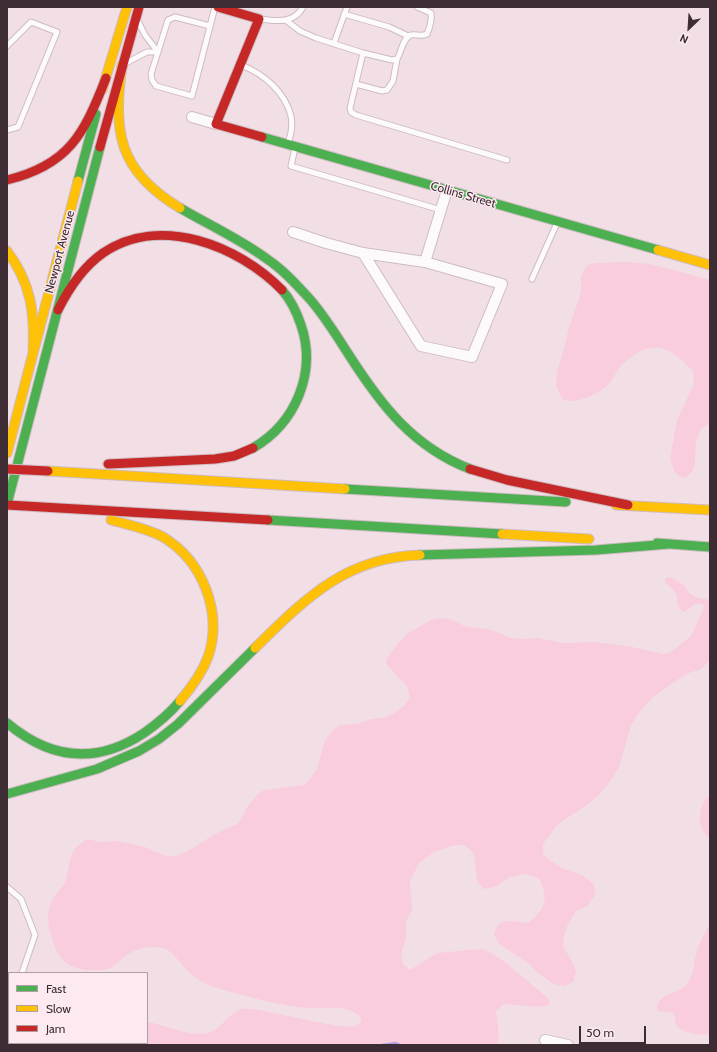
<!DOCTYPE html>
<style>
body{margin:0}
#map{position:relative;width:717px;height:1052px;overflow:hidden;background:#f2dfe6;font-family:Cabin,sans-serif}
canvas{display:block}
.frame{position:absolute;inset:0;border:8px solid #3d2c33;pointer-events:none}
.legend{position:absolute;left:8px;top:972px;width:140px;height:72px;box-sizing:border-box;background:#fceaf0;border:1px solid #b09ea4;margin:0;padding:5px 7px;list-style:none;font-size:12px;color:#3d2c33}
.legend li{display:flex;align-items:center;gap:8px;height:20px}
.legend b{width:20px;border:1px solid #b09ea4}
.north{position:absolute;left:669px;top:8px;width:40px;height:40px;-webkit-text-stroke:3px #fceaf0;paint-order:stroke;rotate:205deg;font-size:11px;font-weight:700;line-height:16px;text-align:center;color:#3d2c33}
.north::after{content:'';display:block;margin:auto;width:14px;height:18px;background:#3d2c33;clip-path:polygon(50% 0,100% 100%,50% 72%,0 100%)}
.scale{position:absolute;left:579px;top:1026px;width:67px;height:18px;box-sizing:border-box;border:2px solid #3d2c33;border-top:0;padding-left:5px;font-size:12px;line-height:14px;white-space:nowrap;color:#3d2c33;-webkit-text-stroke:3px #fceaf0;paint-order:stroke}
</style>
<div id="map">
<canvas width="717" height="1052"></canvas>
<div class="frame"></div>
<ul class="legend">
<li><b style="height:5px;background:#4caf50"></b>Fast</li>
<li><b style="height:5px;background:#ffc107"></b>Slow</li>
<li><b style="height:5px;background:#c62828"></b>Jam</li>
</ul>
<div class="north">N</div>
<div class="scale">50 m</div>
</div>
<script>
const ctx = document.querySelector('canvas').getContext('2d');
ctx.lineJoin = 'round';
function paint(path, color) { ctx.fillStyle = color; ctx.fill(path, 'evenodd'); }
function trace(path, color, width, dash) { ctx.strokeStyle = color; ctx.lineWidth = width; ctx.lineCap = dash ? 'butt' : 'round'; ctx.setLineDash(dash || []); ctx.stroke(path); }
function drawText(font, color, halo, rows, align = 'center') {
  ctx.font = font + ' Cabin,sans-serif'; ctx.lineWidth = 3; ctx.setLineDash([]); ctx.textBaseline = 'middle'; ctx.strokeStyle = halo; ctx.fillStyle = color; for (const [text, x, y, turn = 0] of rows) {
    ctx.save(); ctx.translate(x, y); ctx.rotate((+turn || 0) * Math.PI / 180); ctx.textAlign = isNaN(turn) ? turn : align; if (halo) ctx.strokeText(text, 0, 0); ctx.fillText(text, 0, 0); ctx.restore();
  }
}
paint(new Path2D(`
 M624,262C653,262 682,273 710,280V423C682,438 708,467 684,478L679,476L674,471L670,459L677,420L694,384L693,371C685,363 677,354 666,350C650,342 631,355 620,367C615,373 612,382 606,387C598,393 582,401 571,401C569,401 565,400 562,399L556,385L557,372L566,342L568,330L579,299L581,290V277L584,270L588,265L596,263Z
 M670,577L684,585L690,594L698,598L710,600V660L701,669L686,674L654,696L640,711L631,725L619,767L611,780L600,794L587,805L558,824L543,844V854L551,861L564,869L582,875L594,884L595,895L587,906L576,911L568,924L564,936L563,947L571,959L576,971L573,982L564,986L554,984L537,972L528,963L499,944L494,935C497,916 513,921 528,923C546,909 549,899 539,878L525,874L510,877L495,887L484,889L477,881L474,854L465,845H455L436,851L419,863L410,881L412,910L406,922V939L401,954L403,964L410,970L437,953L482,949L493,954L506,963L548,998L550,1005L538,1007L504,1004L496,1011C497,1024 501,1034 497,1045H7V1022L9,1015V1043H147V1022C169,1025 191,1040 213,1031C223,1026 231,1011 242,1009C255,1008 267,1012 279,1014C299,1018 319,1023 339,1026L353,1027L361,1022V1018C357,1013 352,1011 346,1009C333,1006 319,1009 306,1008C277,1005 245,996 217,988C206,985 197,980 189,972C181,965 173,950 162,948C149,945 133,949 123,958C119,960 117,964 113,966C106,971 90,971 81,969C61,965 56,952 51,935C47,923 47,912 52,900C56,893 64,886 66,880C71,861 67,851 87,839L100,842L118,841L145,847L166,856H176L188,851L215,834L237,824L241,819L247,807L258,794L264,790L304,785L310,779L317,769L325,740L332,731L340,725L358,724L371,719L384,718L394,713L404,706L409,699V692L406,685L387,665L386,661L389,655L400,641L410,632L431,620L441,618L449,619L467,627L489,629L511,638L525,639L538,638L562,643L596,642L632,647L663,654L670,653L691,636L704,608L703,604C693,602 691,608 684,612C675,608 679,599 675,592C672,588 669,585 665,583V579Z
 M710,796V854C710,850 711,843 709,838C708,836 705,834 703,831C698,820 699,802 710,796Z
 M710,923V1034C702,1036 682,1033 677,1026C675,1023 675,1017 674,1013C669,1011 662,1013 657,1010C656,993 678,995 687,984C695,973 693,960 698,948C701,940 706,931 710,923Z`), '#f9ccde');
trace(new Path2D(`
 M382,1045L396,1043L400,1045`), '#b29fde', 2.5);
const lane = new Path2D(`
 M344,14L389,27L408,36
 M260,19C276,21 294,24 303,7
 M287,21L300,31L316,38L363,53L350,108L351,112L356,115L507,160
 M139,23L145,35L158,52
 M210,26L175,17L168,20L151,74L152,80L156,86L192,96L215,7
 M334,43L347,7
 M7,46L31,22L57,32L18,127L7,130
 M363,53L392,60L397,59C401,53 403,37 411,35C417,34 421,37 427,34C430,27 432,21 431,13L417,7
 M126,63L147,52H158
 M241,65C264,74 285,92 291,116C293,125 291,135 288,143
 M356,84L382,91L387,90L393,81L397,59
 M295,148L291,166L441,210
 M532,279L557,223
 M7,887L21,899L35,935L22,973
 M7,989L9,987`);
const street = new Path2D(`
 M192,117L216,124
 M293,232L326,243L363,253
 M363,253L425,262L502,284L472,357L421,346Z
 M425,262L447,190
 M545,1040L568,1045`);
const fast = new Path2D(`
 M262,137L658,250
 M78,181L96,114
 M180,208C209,225 240,239 267,259C282,269 294,282 307,296C323,313 336,335 349,355C381,405 413,447 470,469
 M253,448C296,423 317,372 301,325C297,313 291,300 282,290
 M345,489L566,502
 M7,504L100,147
 M268,520L502,534
 M657,543L710,547
 M420,555L596,550L669,544
 M7,723C50,759 96,765 144,733C157,724 170,713 180,701
 M7,794L97,769L139,751L159,739L178,724L255,648`);
const slow = new Path2D(`
 M122,65C113,132 118,171 180,208
 M102,90L127,7
 M658,250L710,265
 M7,251C31,283 35,313 33,352
 M7,453L78,181
 M48,471L345,489
 M616,505L710,510
 M111,520C129,525 147,528 163,537C203,561 223,613 208,657C202,673 192,687 180,701
 M502,534L589,539
 M255,648C304,600 345,557 420,555`);
const jam = new Path2D(`
 M218,7L259,19L216,124L262,137
 M100,147L139,7
 M7,180C69,165 84,134 106,78
 M58,310C69,288 83,267 103,253C160,214 239,246 282,290
 M108,464L215,459L234,456L253,448
 M470,469L507,480L628,505
 M7,505L268,520`);
trace(lane, '#cdbcc2', 7);
trace(street, '#cdbcc2', 12);
trace(fast, '#cdbcc2', 11);
trace(slow, '#cdbcc2', 11);
trace(jam, '#cdbcc2', 11);
trace(lane, '#fdfafb', 5);
trace(street, '#fdfafb', 10);
trace(fast, '#4caf50', 9);
trace(slow, '#ffc107', 9);
trace(jam, '#c62828', 9);
const jamBridge = new Path2D(`
 M7,469L48,471`);
trace(jamBridge, '#cdbcc2', 11, []);
trace(jamBridge, '#c62828', 9);
drawText('12px', '#3d2c33', '#fceaf0', [
 ["Collins Street",463,195,16],
 ["Newport Avenue",60,252,-75]
]);
</script>
